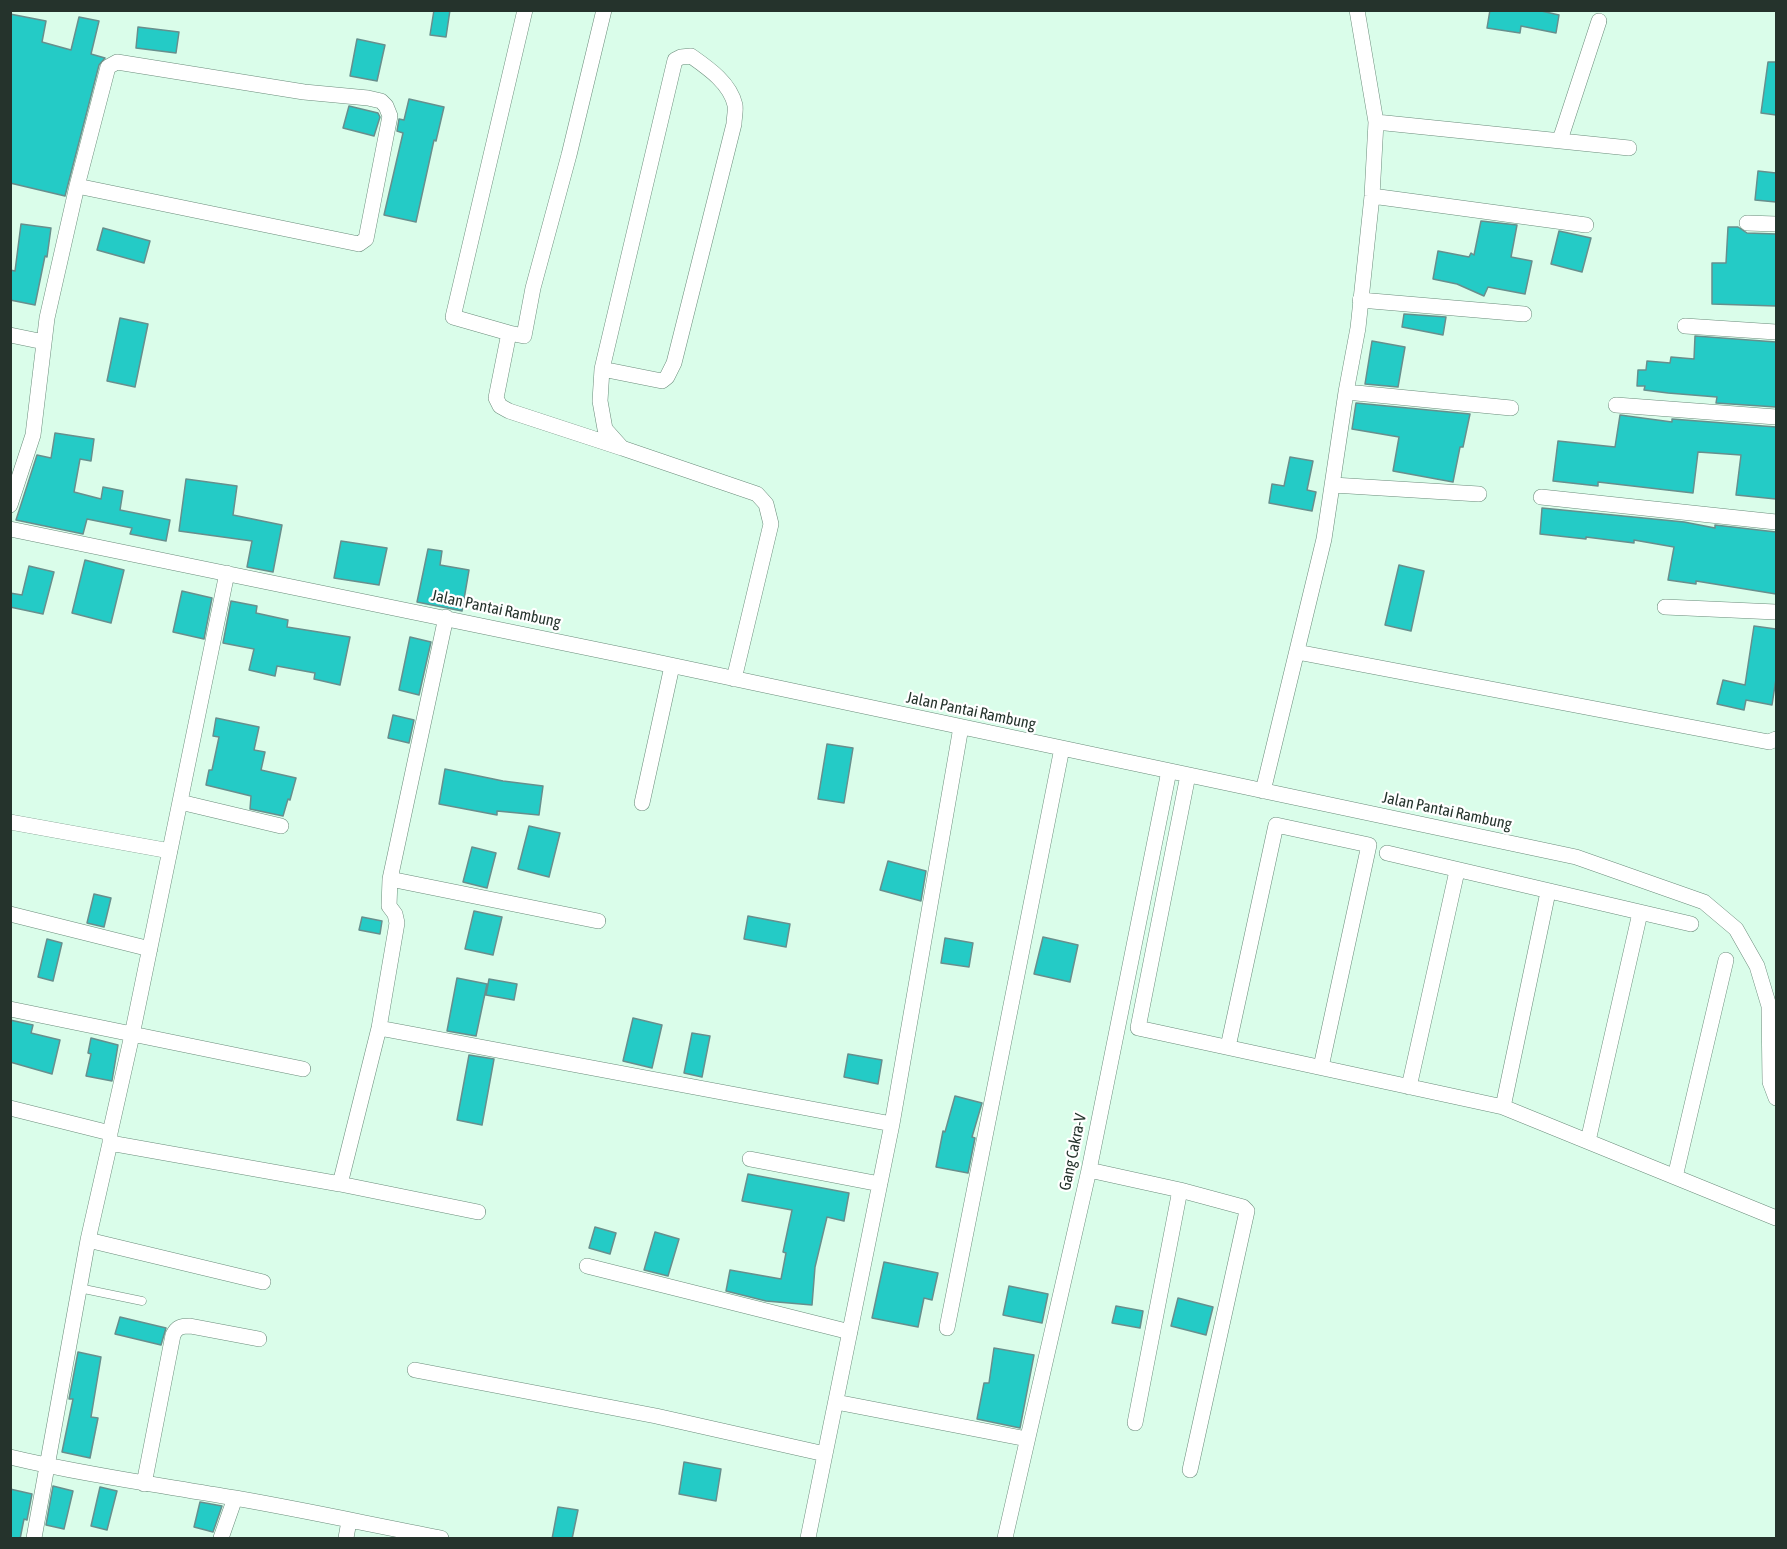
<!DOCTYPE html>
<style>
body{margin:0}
#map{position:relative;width:1787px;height:1549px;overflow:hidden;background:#dafdea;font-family:"Asap Condensed",sans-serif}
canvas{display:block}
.frame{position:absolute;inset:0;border:12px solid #25332c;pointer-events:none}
</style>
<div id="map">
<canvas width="1787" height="1549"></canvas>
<div class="frame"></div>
</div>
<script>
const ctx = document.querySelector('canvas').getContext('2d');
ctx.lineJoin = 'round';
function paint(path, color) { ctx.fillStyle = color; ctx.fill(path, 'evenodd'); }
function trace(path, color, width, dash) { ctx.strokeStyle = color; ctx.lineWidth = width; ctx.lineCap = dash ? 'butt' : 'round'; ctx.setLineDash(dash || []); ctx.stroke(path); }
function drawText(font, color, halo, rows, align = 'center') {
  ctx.font = font + ' "Asap Condensed",sans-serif'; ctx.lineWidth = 4.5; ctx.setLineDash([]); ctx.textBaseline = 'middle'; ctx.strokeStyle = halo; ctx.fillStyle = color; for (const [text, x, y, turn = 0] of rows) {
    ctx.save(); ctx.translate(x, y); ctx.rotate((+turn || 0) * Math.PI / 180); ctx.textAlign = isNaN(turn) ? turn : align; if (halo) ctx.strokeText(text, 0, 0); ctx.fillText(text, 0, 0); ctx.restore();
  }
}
const building = new Path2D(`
 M434,10H450L446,37L430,35Z
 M1490,10H1537L1559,15L1556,33L1521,26L1520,33L1487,28Z
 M10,14L46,21L42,42L71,50L79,17L99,21L91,54L105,58L99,65L65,196L10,183Z
 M138,27L179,32L176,53L136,48Z
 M357,39L385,45L377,81L350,76Z
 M1768,62H1776V115L1761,113Z
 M409,99L444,107L436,141L434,140L416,222L384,215L403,133L397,131L399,119L404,120Z
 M349,106L378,113L380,117L374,136L343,128Z
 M1758,171L1776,173V202L1755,200Z
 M1481,221L1517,225L1511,257L1532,261L1525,294L1488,287L1484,296L1457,284L1433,279L1438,251L1469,257L1471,253L1474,255Z
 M21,224L51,228L47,257L45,256L35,305L10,300V270L15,271Z
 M1728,227H1738L1747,233L1776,234V306L1712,304V263H1726Z
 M103,228L150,241L144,263L97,250Z
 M1559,231L1591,238L1582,272L1551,264Z
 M1404,314L1446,317L1443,335L1402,327Z
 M120,318L148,324L135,387L107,381Z
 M1695,336L1776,342V407L1716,403L1717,397L1668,393L1644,390L1645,386H1637L1638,370H1646L1647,361L1670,363L1671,357L1694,359Z
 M1372,341L1405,347L1398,387L1365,384Z
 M1356,403L1470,414L1463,447H1460L1453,482L1393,471L1399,437L1352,429Z
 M1620,415L1672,422V419L1776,427V499L1736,495L1741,455L1698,452L1693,493L1598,482V486L1553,481L1558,441L1615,447Z
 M55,433L94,439L91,461L80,459L74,492L101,499L103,487L123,491L120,510L170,520L166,541L130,534L132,528L87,519L83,534L16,520L37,455L51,458Z
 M1290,457L1313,461L1307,490L1316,492L1312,511L1269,503L1272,484L1284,486Z
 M186,479L237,486L233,515L282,525L273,572L247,567L252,541L179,531Z
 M1542,508L1684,522L1715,528V525L1776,532V594L1696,581V584L1668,580L1674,547L1634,540V543L1586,537V539L1540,534Z
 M341,541L387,548L379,585L334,578Z
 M428,549L442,551L440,565L469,570L462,611L417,602Z
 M85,560L124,570L111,623L72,613Z
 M1399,565L1424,571L1411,631L1385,625Z
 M29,566L54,572L43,614L10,607V593L22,595Z
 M182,591L212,598L204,639L173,632Z
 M231,601L257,606L256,613L288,620L287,627L350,637L340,685L314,679L315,673L277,666L275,676L249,670L254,649L223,643Z
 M1754,626L1776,629V679L1772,705L1746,700L1744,710L1717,704L1723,680L1745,685Z
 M410,637L431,642L419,695L399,690Z
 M393,715L414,720L409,743L388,738Z
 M216,718L259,727L254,750L265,752L261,770L296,778L290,800L288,799L283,816L250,809L251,796L206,785L209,770H212L219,737L213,736Z
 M827,744L853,748L844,803L818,799Z
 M445,769L503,781L543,786L539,815L497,811V815L439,804Z
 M529,826L560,833L549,877L518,869Z
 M472,847L496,853L487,888L463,882Z
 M888,861L926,871L921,901L880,890Z
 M94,894L111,898L104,927L87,923Z
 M474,911L502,917L493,955L465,949Z
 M748,916L790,924L786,947L744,939Z
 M362,917L382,921L380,934L359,930Z
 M1043,937L1078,945L1070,982L1034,974Z
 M945,938L973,943L969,967L941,963Z
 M47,939L62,943L53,981L38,977Z
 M457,978L487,984L476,1036L447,1031Z
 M489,979L517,984L514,1000L486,995Z
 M633,1018L662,1025L652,1068L623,1061Z
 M10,1020L33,1025L31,1033L60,1040L52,1074L10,1062Z
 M692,1033L710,1036L702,1077L684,1073Z
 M91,1038L118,1045L112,1081L86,1076L91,1054L88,1053Z
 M848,1054L882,1060L878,1084L844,1077Z
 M469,1055L494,1059L482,1125L457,1120Z
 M955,1096L982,1103L972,1137L975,1138L968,1173L936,1167L943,1131L945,1132Z
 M748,1174L849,1193L844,1221L827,1217L815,1267L812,1305L766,1301L726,1291L730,1270L781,1279L786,1253L783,1252L792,1210L742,1201Z
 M595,1227L616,1233L610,1254L589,1248Z
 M655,1232L679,1239L668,1276L644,1270Z
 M884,1262L938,1273L932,1300L924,1298L918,1327L872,1318Z
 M1009,1286L1048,1294L1042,1323L1003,1315Z
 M1178,1298L1213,1307L1206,1335L1171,1326Z
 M1116,1306L1143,1311L1140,1328L1112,1323Z
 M120,1317L166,1328L161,1345L115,1334Z
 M994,1348L1034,1355L1020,1428L977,1419L984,1383H989Z
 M78,1352L101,1357L91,1417L98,1418L90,1458L62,1452L73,1399H69Z
 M684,1462L721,1469L716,1501L679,1494Z
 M53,1486L73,1491L64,1529L46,1525Z
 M100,1487L117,1491L107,1530L91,1526Z
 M10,1489L32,1494L27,1520L24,1519L20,1539H10Z
 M200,1502L222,1506L213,1532L194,1527Z
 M558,1507L578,1510L572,1539H552Z`);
paint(building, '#24cbc6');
trace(building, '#678f8d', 1.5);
const lane = new Path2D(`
 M79,1288L142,1301`);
const street = new Path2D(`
 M604,10L569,155L533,288L524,336L509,333L496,398L500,406L509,411L622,448
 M1376,122L1629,148
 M1560,140L1599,21
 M1372,196L1586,225
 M1747,223L1776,224
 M1360,300L1524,314
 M1685,326L1776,332
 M509,333L453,317L525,10
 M10,335L44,342
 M602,369L662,381L667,377L674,363L734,124C734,118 736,111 735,105C730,83 708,68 691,56L681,57L675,60L602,369L600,401L605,429L622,448L757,494L766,504L771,524L734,679
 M1346,392L1511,408
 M1616,405L1776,417
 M1333,485L1479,494
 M1541,497L1776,522
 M10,505L33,435L47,318L77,186L108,67L117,62L304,92L368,98L381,101L386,106L390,116L366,239L359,244L77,186
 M10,529C533,634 1054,746 1576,857L1704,902L1736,929L1757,966L1769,1006L1770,1082L1776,1098
 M1665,607L1776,612
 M1297,652L1769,742L1776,739
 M1188,775L1138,1028L1503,1107L1776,1218
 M1263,791L1324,539L1346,392L1358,328L1372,196L1376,122L1357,10
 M180,802L281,826
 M642,803L672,666
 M10,822L170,851
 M1387,853L1691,924
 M390,879L598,921
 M10,914L150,949
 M10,1009L303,1069
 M379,1028L892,1124
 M1228,1047L1276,825L1369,845L1321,1067
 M1409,1087L1457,871
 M1503,1107L1548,892
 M10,1108L110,1133
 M1588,1141L1640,913
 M110,1143L340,1184L478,1212
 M750,1159L880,1184
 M1089,1170L1180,1190L1243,1207L1247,1211L1190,1470
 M1675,1177L1726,960
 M340,1184L379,1028L397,923L395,914L389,906L390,879L446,617
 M88,1240L263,1282
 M587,1266L850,1332
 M947,1328L1062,748
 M415,1370L656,1416L825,1454
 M836,1402L1027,1439
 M1135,1423L1180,1190
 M10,1457C85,1475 160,1485 235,1498C304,1510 373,1525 441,1538
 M144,1484L173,1335C177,1327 181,1326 190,1326L259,1339
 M34,1538L88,1240L110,1143V1133L132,1035L227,573
 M221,1538L235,1498
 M346,1538L349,1521
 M808,1538L892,1124L961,727
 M1005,1538L1089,1170L1169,771`);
trace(lane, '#6b8c7b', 9);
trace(street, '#6b8c7b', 16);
trace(lane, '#fff', 8);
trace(street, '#fff', 15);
drawText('16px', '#25332c', '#fff', [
 ["Jalan Pantai Rambung",496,609,12],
 ["Jalan Pantai Rambung",971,711,12],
 ["Jalan Pantai Rambung",1447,811,12],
 ["Gang Cakra-V",1073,1152,-78]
]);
</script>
